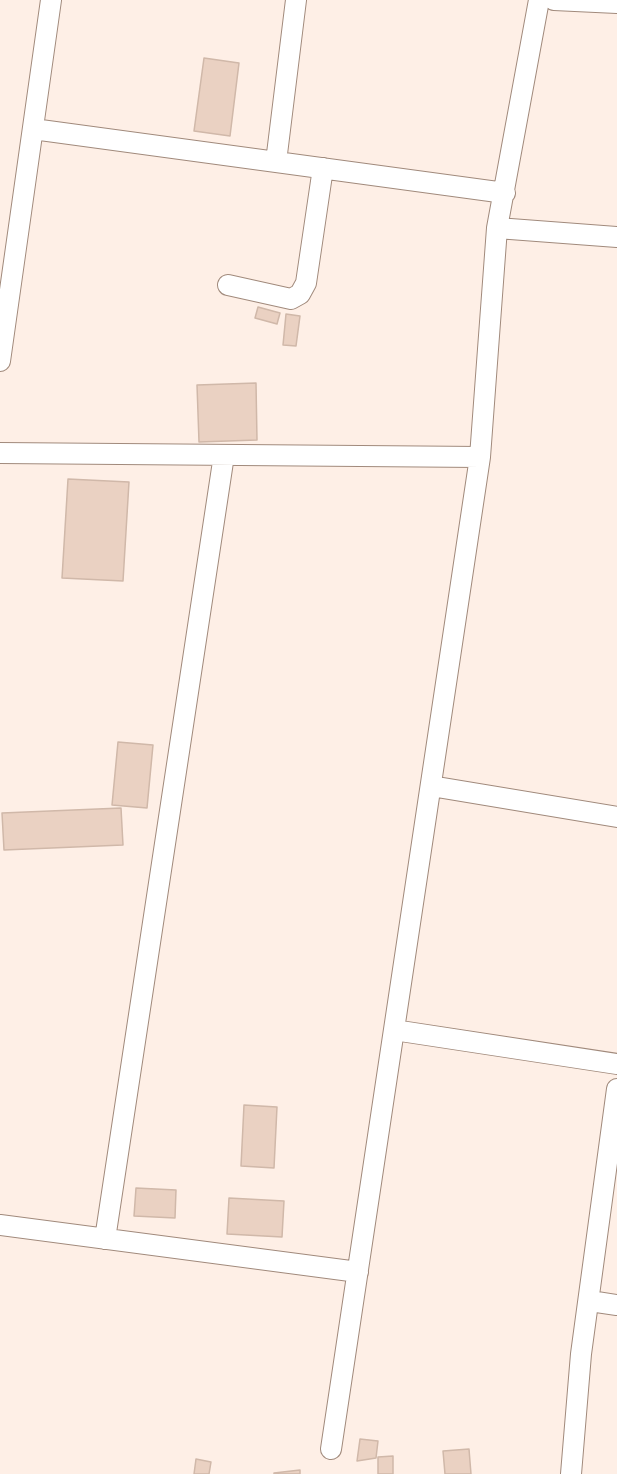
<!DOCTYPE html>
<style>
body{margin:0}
canvas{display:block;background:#feefe6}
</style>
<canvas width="617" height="1474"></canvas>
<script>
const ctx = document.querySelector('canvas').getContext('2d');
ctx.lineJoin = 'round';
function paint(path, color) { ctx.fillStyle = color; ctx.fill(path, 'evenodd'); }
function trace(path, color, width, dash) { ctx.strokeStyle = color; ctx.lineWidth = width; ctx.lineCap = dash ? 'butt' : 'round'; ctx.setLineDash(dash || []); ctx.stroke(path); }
const building = new Path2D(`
 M204,58L239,63L230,136L194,131Z
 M258,307L280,313L277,324L255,318Z
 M286,314L300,316L296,346L283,345Z
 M256,383L257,440L199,442L197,385Z
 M68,479L129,482L123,581L62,578Z
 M118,742L153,745L147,808L112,805Z
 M121,808L123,845L4,850L2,813Z
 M244,1105L277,1107L274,1168L241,1166Z
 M136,1188L176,1190L175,1218L134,1216Z
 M229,1198L284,1201L282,1237L227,1234Z
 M360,1439L378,1441L376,1458L357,1461Z
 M469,1449L471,1474H445L443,1451Z
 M393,1456V1474H378V1457Z
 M196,1459L211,1462L209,1474H194Z
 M300,1470V1474H274V1473Z`);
paint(building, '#ead1c2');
trace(building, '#d0b8a9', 1.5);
const minor = new Path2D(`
 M554,0L617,3
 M33,129L505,193
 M276,162L296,0
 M497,228L617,237
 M228,285L291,299L300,294L306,283L323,168
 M0,361L51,0
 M0,453L480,457
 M431,786L617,817
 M394,1030L617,1064
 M0,1225L358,1272
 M105,1239L224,455
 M590,1301L617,1305
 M331,1449L480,457L497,228L539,0
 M571,1474L581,1354L617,1089`);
trace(minor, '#a18a7c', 22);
trace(minor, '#fff', 20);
</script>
